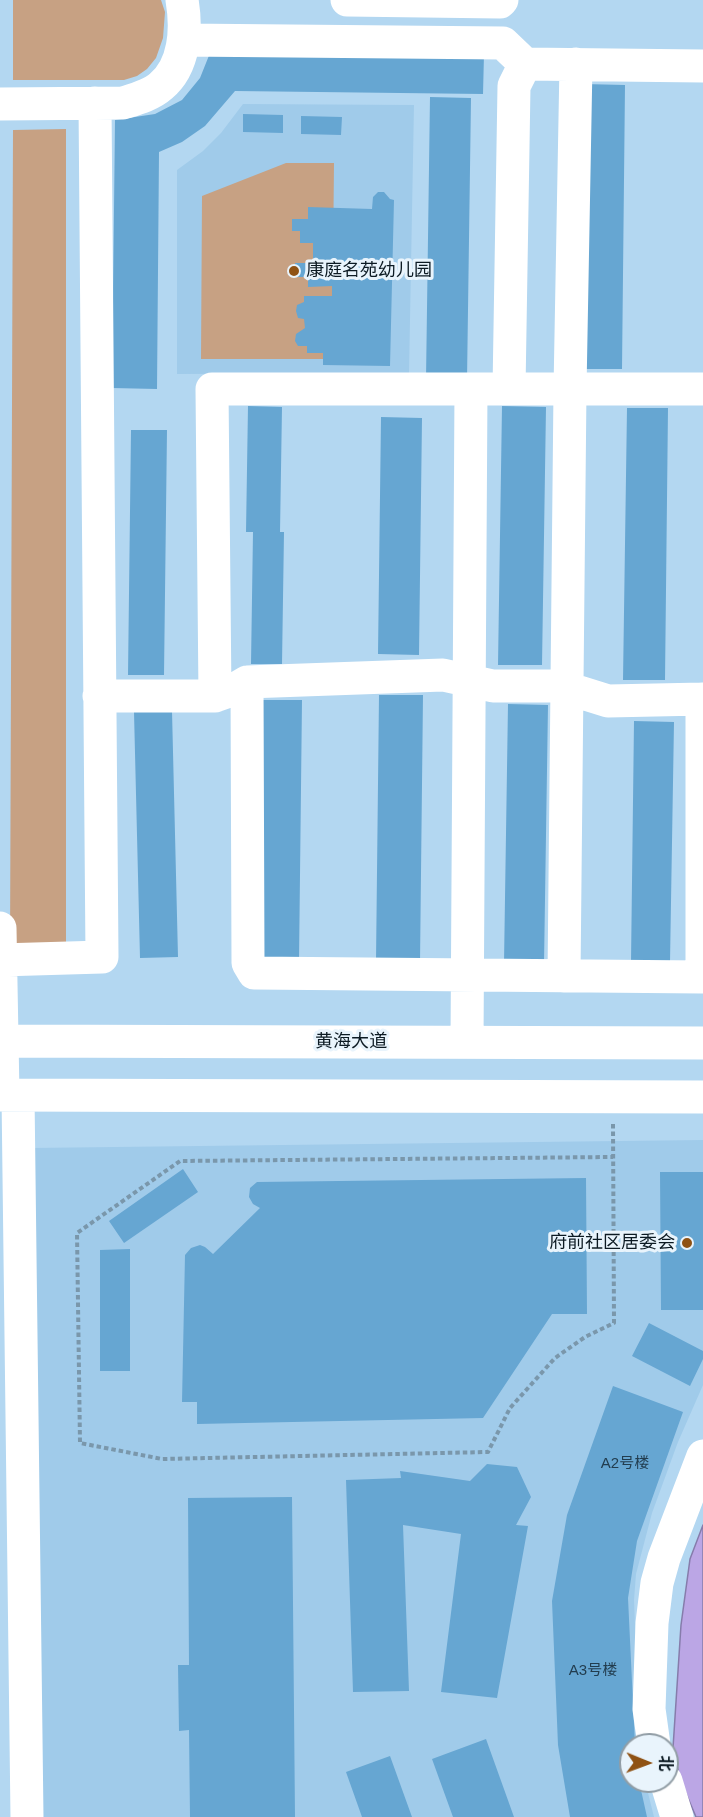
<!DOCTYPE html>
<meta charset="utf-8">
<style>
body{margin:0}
#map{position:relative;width:703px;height:1817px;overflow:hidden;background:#b3d7f1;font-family:Helvetica,"Noto Sans SC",sans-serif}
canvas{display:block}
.north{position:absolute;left:619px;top:1733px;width:60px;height:60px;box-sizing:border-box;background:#e9f4fc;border:2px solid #919da5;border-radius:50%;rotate:91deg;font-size:16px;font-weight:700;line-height:24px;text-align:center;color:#0c1a23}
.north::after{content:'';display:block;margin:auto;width:21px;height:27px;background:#8f5214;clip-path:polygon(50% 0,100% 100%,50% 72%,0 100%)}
</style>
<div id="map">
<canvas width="703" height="1817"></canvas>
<div class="north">北</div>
</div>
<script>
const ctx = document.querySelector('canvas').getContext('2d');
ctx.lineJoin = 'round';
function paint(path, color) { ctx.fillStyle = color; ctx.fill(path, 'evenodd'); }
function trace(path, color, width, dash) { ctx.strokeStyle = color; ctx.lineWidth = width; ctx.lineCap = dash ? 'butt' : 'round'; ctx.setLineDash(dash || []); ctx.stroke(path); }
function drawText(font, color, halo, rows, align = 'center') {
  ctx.font = font + ' Helvetica,"Noto Sans SC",sans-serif'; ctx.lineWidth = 6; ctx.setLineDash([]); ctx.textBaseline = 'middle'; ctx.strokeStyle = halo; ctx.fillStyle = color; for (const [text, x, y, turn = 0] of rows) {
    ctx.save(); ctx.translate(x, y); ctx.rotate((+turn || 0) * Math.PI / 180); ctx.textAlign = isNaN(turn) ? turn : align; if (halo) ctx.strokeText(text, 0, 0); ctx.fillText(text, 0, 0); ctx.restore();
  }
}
paint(new Path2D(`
 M243,104L414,105L409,373L177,374V170L203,151L221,133Z
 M703,1140V1385L678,1442L652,1513L636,1574L634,1600L640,1745H631V1781H645L654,1817H42L31,1148Z`), '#a0cbea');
paint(new Path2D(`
 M13,0H161L165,12L163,38L156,58L147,69L137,76L124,80H13Z
 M66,129V946L10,947L13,130Z
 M286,163H334L332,359H201L202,196Z`), '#c7a183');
const water = new Path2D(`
 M703,1525V1817H696L680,1779L673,1748L681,1625L690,1559Z`);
paint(water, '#bba6e5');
trace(water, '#867cab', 1.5);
paint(new Path2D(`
 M210,53L484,54L483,94L235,91L205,126L182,142L159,152L157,389L112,388L115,120L155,114L182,100L200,78Z
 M583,84L625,85L622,369H579Z
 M430,97L471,98L467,380L426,379Z
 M243,114L283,115V133L243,132Z
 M301,116L342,117L341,135L301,134Z
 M378,192H384L390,199L394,200L390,366L323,365V353H307V346H298L295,341L296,334L305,328L304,319L298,318L296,311L297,305L304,302V296H332V286L308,287V277H295V263H313V243H300V231H292V219H308V207L372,209L373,197Z
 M248,406L282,407L280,532H284L282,664H251L253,532H246Z
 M502,406L546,407L542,665H498Z
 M627,408H668L665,680H623Z
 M381,417L422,418L419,655L378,654Z
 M131,430H167L164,675H128Z
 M379,695H423L420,962L376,961Z
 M260,700H302L299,962L257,961Z
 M508,704L548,705L544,964L504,963Z
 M172,711L178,957L140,958L134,712Z
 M634,721L674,722L670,962H631Z
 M183,1169L198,1192L124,1243L109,1221Z
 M660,1172H703V1310H661Z
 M586,1178L587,1314H552L483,1418L197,1424V1402H182L185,1255L191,1248L200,1245L205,1247L213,1254L260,1208L253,1204L249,1197L250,1188L257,1182Z
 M130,1249V1371H100V1250Z
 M649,1323L703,1351V1359L690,1386L632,1356Z
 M613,1386L683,1412L637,1541L628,1598L635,1745H631V1781H639L647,1817H570L558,1745L552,1601L567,1515Z
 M487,1464L517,1467L531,1497L516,1525L528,1526L497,1698L441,1692L461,1534L403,1525L409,1691L353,1692L346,1480L401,1478L400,1471L470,1481Z
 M292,1497L295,1817H190L189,1730L179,1731L178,1665H189L188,1498Z
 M486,1739L514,1817H453L432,1759Z
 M390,1756L412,1817H362L346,1772Z`), '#66a6d2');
trace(new Path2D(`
 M613,1124L614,1323L585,1337L555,1358L510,1408L488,1452L162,1459L80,1443L77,1233L180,1161L613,1157`), '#7a97ab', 4, [4.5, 3]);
trace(new Path2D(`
 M347,0L500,2L502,0
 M184,40L503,43L525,64L703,66
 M0,104L123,103C136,99 151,95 161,86C185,66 187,29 182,0
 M509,389L514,86L525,64
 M247,682L248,963L254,973L702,977V699
 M99,696H215L235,689L247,682L443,675L493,686H560L608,701L703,699
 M215,696L212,389H703
 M0,928L3,1095
 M0,960L102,957L95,103
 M564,976L570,389L576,64
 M0,1041L703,1043
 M467,1042L471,389
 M0,1095L703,1097
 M18,1095L27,1817
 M654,1745L649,1709L652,1623L657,1583L664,1558L703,1456
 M666,1781L677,1817`), '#fff', 33);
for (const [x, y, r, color] of [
 [294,271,6,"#8f5214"],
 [687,1243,6,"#8f5214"]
]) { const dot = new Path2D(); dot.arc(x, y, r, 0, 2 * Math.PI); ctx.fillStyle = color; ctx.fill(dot); trace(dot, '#e9f4fc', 2); }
drawText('15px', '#223d4f', null, [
 ["A2号楼",625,1464],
 ["A3号楼",593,1671]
]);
drawText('18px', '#0c1a23', '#e9f4fc', [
 ["康庭名苑幼儿园",306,271],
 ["府前社区居委会",675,1243,"right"]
], 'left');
drawText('18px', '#0c1a23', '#e9f4fc', [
 ["黄海大道",351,1042]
]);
</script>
